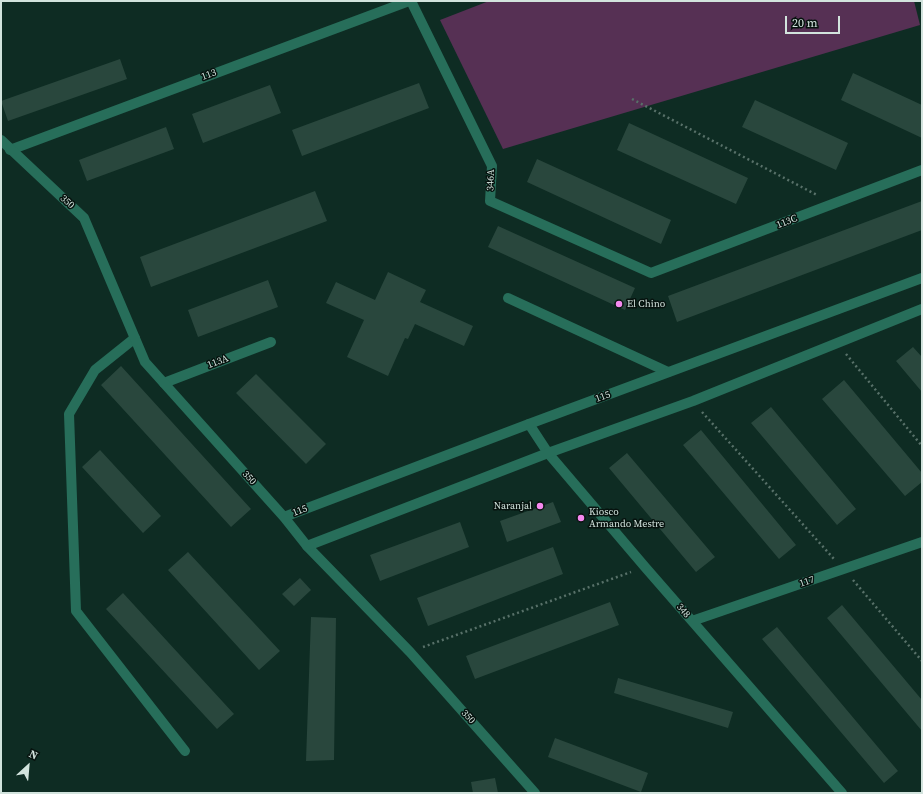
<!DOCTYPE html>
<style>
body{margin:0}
#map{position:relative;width:923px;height:794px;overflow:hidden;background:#0e2c23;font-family:"Source Serif 4",serif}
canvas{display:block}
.frame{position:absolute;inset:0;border:2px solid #d2e3dd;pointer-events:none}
.north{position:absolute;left:8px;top:746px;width:40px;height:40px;-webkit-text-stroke:3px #06120e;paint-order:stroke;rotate:26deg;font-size:11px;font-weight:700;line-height:16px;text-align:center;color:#d2e3dd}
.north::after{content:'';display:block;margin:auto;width:14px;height:18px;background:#d2e3dd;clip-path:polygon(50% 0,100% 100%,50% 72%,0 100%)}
.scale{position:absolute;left:785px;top:16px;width:55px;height:18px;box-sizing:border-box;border:2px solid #d2e3dd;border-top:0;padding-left:5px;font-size:12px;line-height:14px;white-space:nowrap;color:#d2e3dd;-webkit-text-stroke:3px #06120e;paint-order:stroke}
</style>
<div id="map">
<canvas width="923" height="794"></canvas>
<div class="frame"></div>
<div class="north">N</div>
<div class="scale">20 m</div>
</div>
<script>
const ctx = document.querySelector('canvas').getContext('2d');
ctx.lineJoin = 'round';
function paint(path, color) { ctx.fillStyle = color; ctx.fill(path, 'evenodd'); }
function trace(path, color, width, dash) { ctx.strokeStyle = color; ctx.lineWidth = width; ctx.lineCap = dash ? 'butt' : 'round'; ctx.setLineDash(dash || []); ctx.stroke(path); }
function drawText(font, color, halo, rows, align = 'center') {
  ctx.font = font + ' "Source Serif 4",serif'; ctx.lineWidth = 3; ctx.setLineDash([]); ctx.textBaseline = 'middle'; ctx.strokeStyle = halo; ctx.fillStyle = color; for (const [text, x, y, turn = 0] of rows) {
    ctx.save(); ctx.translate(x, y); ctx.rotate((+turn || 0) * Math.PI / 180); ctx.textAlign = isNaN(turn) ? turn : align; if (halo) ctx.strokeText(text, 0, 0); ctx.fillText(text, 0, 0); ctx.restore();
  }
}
paint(new Path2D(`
 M489,1H914L920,25L503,149L440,20Z`), '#563054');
paint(new Path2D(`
 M120,59L127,79L8,121L1,101Z
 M853,73L922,105V138L841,100Z
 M419,83L429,108L302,156L292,130Z
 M270,85L281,113L203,143L192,114Z
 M755,100L848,143L836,170L742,127Z
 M629,123L748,178L736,204L617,150Z
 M166,127L174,149L87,181L79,160Z
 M537,159L671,220L661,244L527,182Z
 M315,191L327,221L151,287L140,257Z
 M922,201V230L677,322L668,296Z
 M498,226L635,288L625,310L488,247Z
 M388,272L426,290L420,302L473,326L464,346L415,324L408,339L405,338L388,376L347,357L364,320L326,303L336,282L375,300Z
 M268,280L278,307L198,337L188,310Z
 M913,347L922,357V392L896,361Z
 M121,366L251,509L231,527L101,385Z
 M256,374L326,444L306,464L236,393Z
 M844,380L922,473V482L905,496L822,399Z
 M771,407L856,509L837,525L751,423Z
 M701,430L796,545L779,559L683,445Z
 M100,450L161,516L143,533L82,467Z
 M627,453L715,557L696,572L609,468Z
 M553,502L561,522L507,542L500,521Z
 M460,522L469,547L380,581L370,555Z
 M553,547L563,574L428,626L417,598Z
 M188,552L280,651L259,670L168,570Z
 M300,578L311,590L294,606L282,594Z
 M123,593L234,714L217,729L106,609Z
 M610,602L619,625L475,679L466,656Z
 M842,605L922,700V731L827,618Z
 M311,617L336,618L334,760L306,761Z
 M777,627L898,771L884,783L762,639Z
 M618,678L733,712L728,728L614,693Z
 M555,738L648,773L641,792L548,757Z
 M495,778L498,793H473L471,782Z`), '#29473d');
trace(new Path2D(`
 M632,99L817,195
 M846,354L922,446
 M702,412L834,559
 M853,580L922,661
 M423,647L631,572`), '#587169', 2.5, [2, 3]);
trace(new Path2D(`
 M508,298L668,372
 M164,383L271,342`), '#276e5a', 10);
trace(new Path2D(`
 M411,1L492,166L490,201L651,273L922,170
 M10,150L409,1
 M135,338L95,370L69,414L76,611L185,751
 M529,424L548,453L645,567L842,793
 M307,546L410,652L535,793
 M692,621L922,542`), '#276e5a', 10);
trace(new Path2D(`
 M1,140L84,218L145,362L284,517L307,546L548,453L693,401L922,309
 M284,517L529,424L922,278`), '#276e5a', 10);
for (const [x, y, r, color] of [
 [619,304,4,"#f589ef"],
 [540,506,4,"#f589ef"],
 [581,518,4,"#f589ef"]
]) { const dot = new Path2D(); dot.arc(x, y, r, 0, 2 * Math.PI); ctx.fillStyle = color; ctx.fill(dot); trace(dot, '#06120e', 1.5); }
drawText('10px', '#d2e3dd', '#06120e', [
 ["113",209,75,-20],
 ["346A",491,180,-88],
 ["350",67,202,42],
 ["113C",787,222,-21],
 ["113A",218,362,-21],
 ["115",603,397,-20],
 ["350",249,478,48],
 ["115",300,511,-21],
 ["117",807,582,-19],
 ["348",683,611,49],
 ["350",468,717,48]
]);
drawText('10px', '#d2e3dd', '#06120e', [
 ["El Chino",627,304],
 ["Naranjal",532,506,"right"],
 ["Kiosco",589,512],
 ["Armando Mestre",589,524]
], 'left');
</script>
